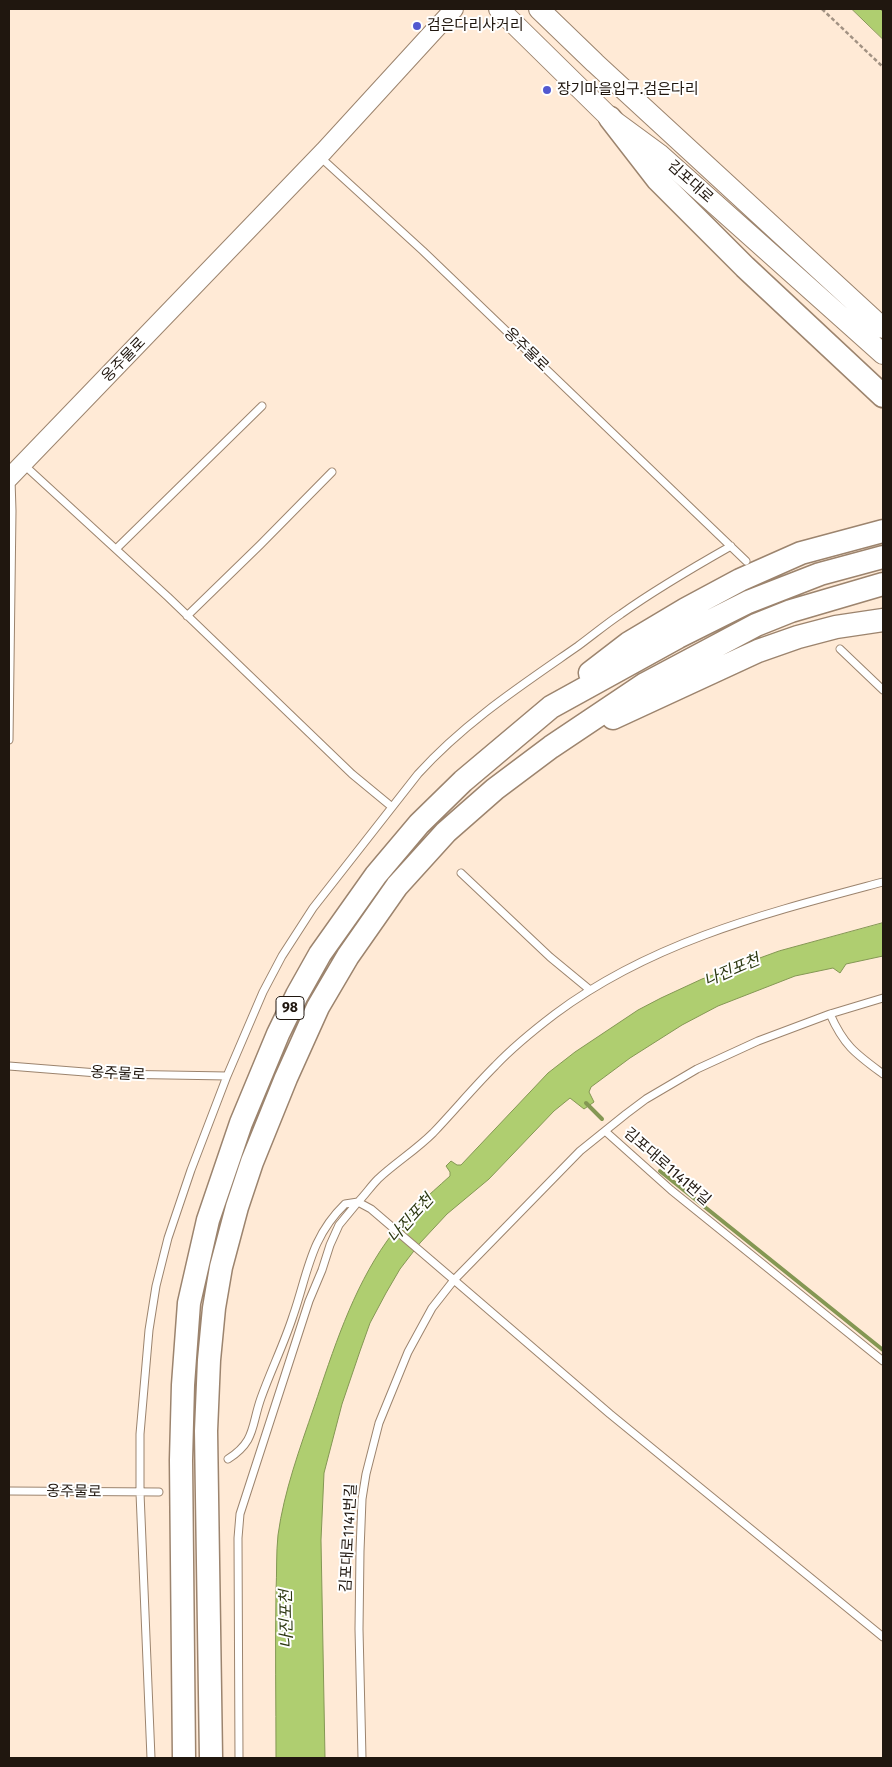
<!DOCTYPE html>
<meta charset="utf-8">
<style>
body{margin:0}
#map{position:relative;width:892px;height:1767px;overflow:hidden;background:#ffead6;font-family:"Fira Sans",sans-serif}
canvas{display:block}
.frame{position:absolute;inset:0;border:10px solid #20170f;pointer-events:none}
</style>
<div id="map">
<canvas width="892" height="1767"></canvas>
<div class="frame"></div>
</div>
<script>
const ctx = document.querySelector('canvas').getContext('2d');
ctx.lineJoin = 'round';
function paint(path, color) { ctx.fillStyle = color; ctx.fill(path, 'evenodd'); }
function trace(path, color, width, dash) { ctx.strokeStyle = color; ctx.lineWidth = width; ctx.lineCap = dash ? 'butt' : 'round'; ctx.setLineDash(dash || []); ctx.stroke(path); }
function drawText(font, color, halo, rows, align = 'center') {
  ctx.font = font + ' "Fira Sans","Noto Sans KR",sans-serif'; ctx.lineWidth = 4; ctx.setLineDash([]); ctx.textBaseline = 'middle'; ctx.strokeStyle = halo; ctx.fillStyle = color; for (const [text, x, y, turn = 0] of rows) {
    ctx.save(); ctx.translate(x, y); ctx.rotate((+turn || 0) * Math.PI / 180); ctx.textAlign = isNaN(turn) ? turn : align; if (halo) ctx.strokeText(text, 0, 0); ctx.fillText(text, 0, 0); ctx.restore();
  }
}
const water = new Path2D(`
 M852,9H880L883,12V39Z
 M883,923V956L846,964L840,973L833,968L795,976L718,1006L682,1025L630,1058L591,1087L589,1092L594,1102L584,1109L570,1098L554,1111L489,1179L447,1214L420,1243L400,1269L386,1293L370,1323L360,1351L342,1404L324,1473L321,1540L325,1758H276C276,1703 275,1647 276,1591C277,1573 276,1553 278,1535C284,1491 300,1448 314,1407C333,1351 352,1290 387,1241C404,1216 428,1196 450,1176V1172L446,1166L451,1161L457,1165H461L548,1073L575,1052L638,1010L661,998L702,979L779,951Z`);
paint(water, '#afce70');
trace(water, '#849753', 1);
trace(new Path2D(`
 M586,1103L602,1119
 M660,1171L883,1350`), '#849753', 4);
const service = new Path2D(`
 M319,156L423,251L746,561
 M23,464L168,597L352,774L392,807
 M116,549L262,406
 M187,616L260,545L332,472
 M840,649L883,690
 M9,740L12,511L11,479
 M461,873L550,957L590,990
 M830,1014C844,1046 856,1054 883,1074
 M9,1066L110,1074L227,1076
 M605,1131L671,1190L883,1361
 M228,1459C256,1441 251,1426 261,1398C271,1370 284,1344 293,1316C308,1273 310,1238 345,1204L358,1202C365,1195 371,1186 378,1179C395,1163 416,1150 433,1133C454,1111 473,1088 495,1066C513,1047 534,1030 555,1014C653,941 767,913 883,882
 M9,1491L159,1492
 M151,1758L140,1493V1434L149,1330L156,1286L168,1238L191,1170L227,1076L263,992L282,956L313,908L418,774C465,722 522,685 578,646C593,635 606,624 621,614C656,589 694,567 731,546
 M239,1758L238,1538L240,1514L309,1301L322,1270L330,1245L339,1225L358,1202L371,1209L454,1280L580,1151L626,1114L646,1099L697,1069L758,1041L830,1014L883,998
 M362,1758L359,1629L360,1551L362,1499L366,1474L379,1423L408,1352L432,1308L454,1280L610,1414L883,1637`);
const tertiary = new Path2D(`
 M9,478L324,151L454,9`);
const secondary = new Path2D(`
 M499,9L610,118L659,154L883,354
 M539,9L595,63L883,328`);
const trunk = new Path2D(`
 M610,118L658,180L745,267L883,396
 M590,673L629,643L686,609L740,580L801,553L883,531
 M613,718L758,651L798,637L836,627L883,620
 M184,1758L181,1460L183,1385L189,1303L208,1220L241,1123L278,1034L297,995L320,954L376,875L419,824L463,781L551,707L678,637L748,602L820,574L883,557
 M211,1758L206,1431L209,1360L214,1308L221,1267L237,1207L252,1162L286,1078L318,1007L348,956L397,886L446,832L495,789L551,747L645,684L756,625L791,611L883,584`);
trace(service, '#9c846e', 9);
trace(tertiary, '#9c846e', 20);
trace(secondary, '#9c846e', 22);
trace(trunk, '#9c846e', 25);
trace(new Path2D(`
 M822,9L883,67`), '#a29283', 2.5, [4, 2.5]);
trace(service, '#fff', 7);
trace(tertiary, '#fff', 18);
trace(secondary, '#fff', 20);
trace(trunk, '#fff', 22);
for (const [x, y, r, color] of [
 [417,26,5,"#5259d0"],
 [547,90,5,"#5259d0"]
]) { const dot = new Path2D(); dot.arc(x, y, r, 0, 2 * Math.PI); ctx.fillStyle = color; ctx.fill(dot); trace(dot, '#fff', 2); }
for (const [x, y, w] of [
 [290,1008,28]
]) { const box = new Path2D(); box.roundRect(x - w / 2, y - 11.5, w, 23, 4); ctx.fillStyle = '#fff'; ctx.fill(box); trace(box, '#20170f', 1); }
drawText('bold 14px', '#20170f', null, [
 ["98",290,1008]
]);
drawText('15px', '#20170f', '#fff', [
 ["검은다리사거리",427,26],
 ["장기마을입구.검은다리",557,90]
], 'left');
drawText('15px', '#20170f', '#fff', [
 ["김포대로",690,182,42],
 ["옹주물로",526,350,44],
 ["옹주물로",124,360,-46],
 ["옹주물로",118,1074,3],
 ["김포대로1141번길",667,1167,41],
 ["옹주물로",74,1492,1],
 ["김포대로1141번길",349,1538,-87]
]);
drawText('italic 16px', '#2b3710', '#fff', [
 ["나진포천",732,971,-23],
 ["나진포천",411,1219,-48],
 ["나진포천",287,1619,-91]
]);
</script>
